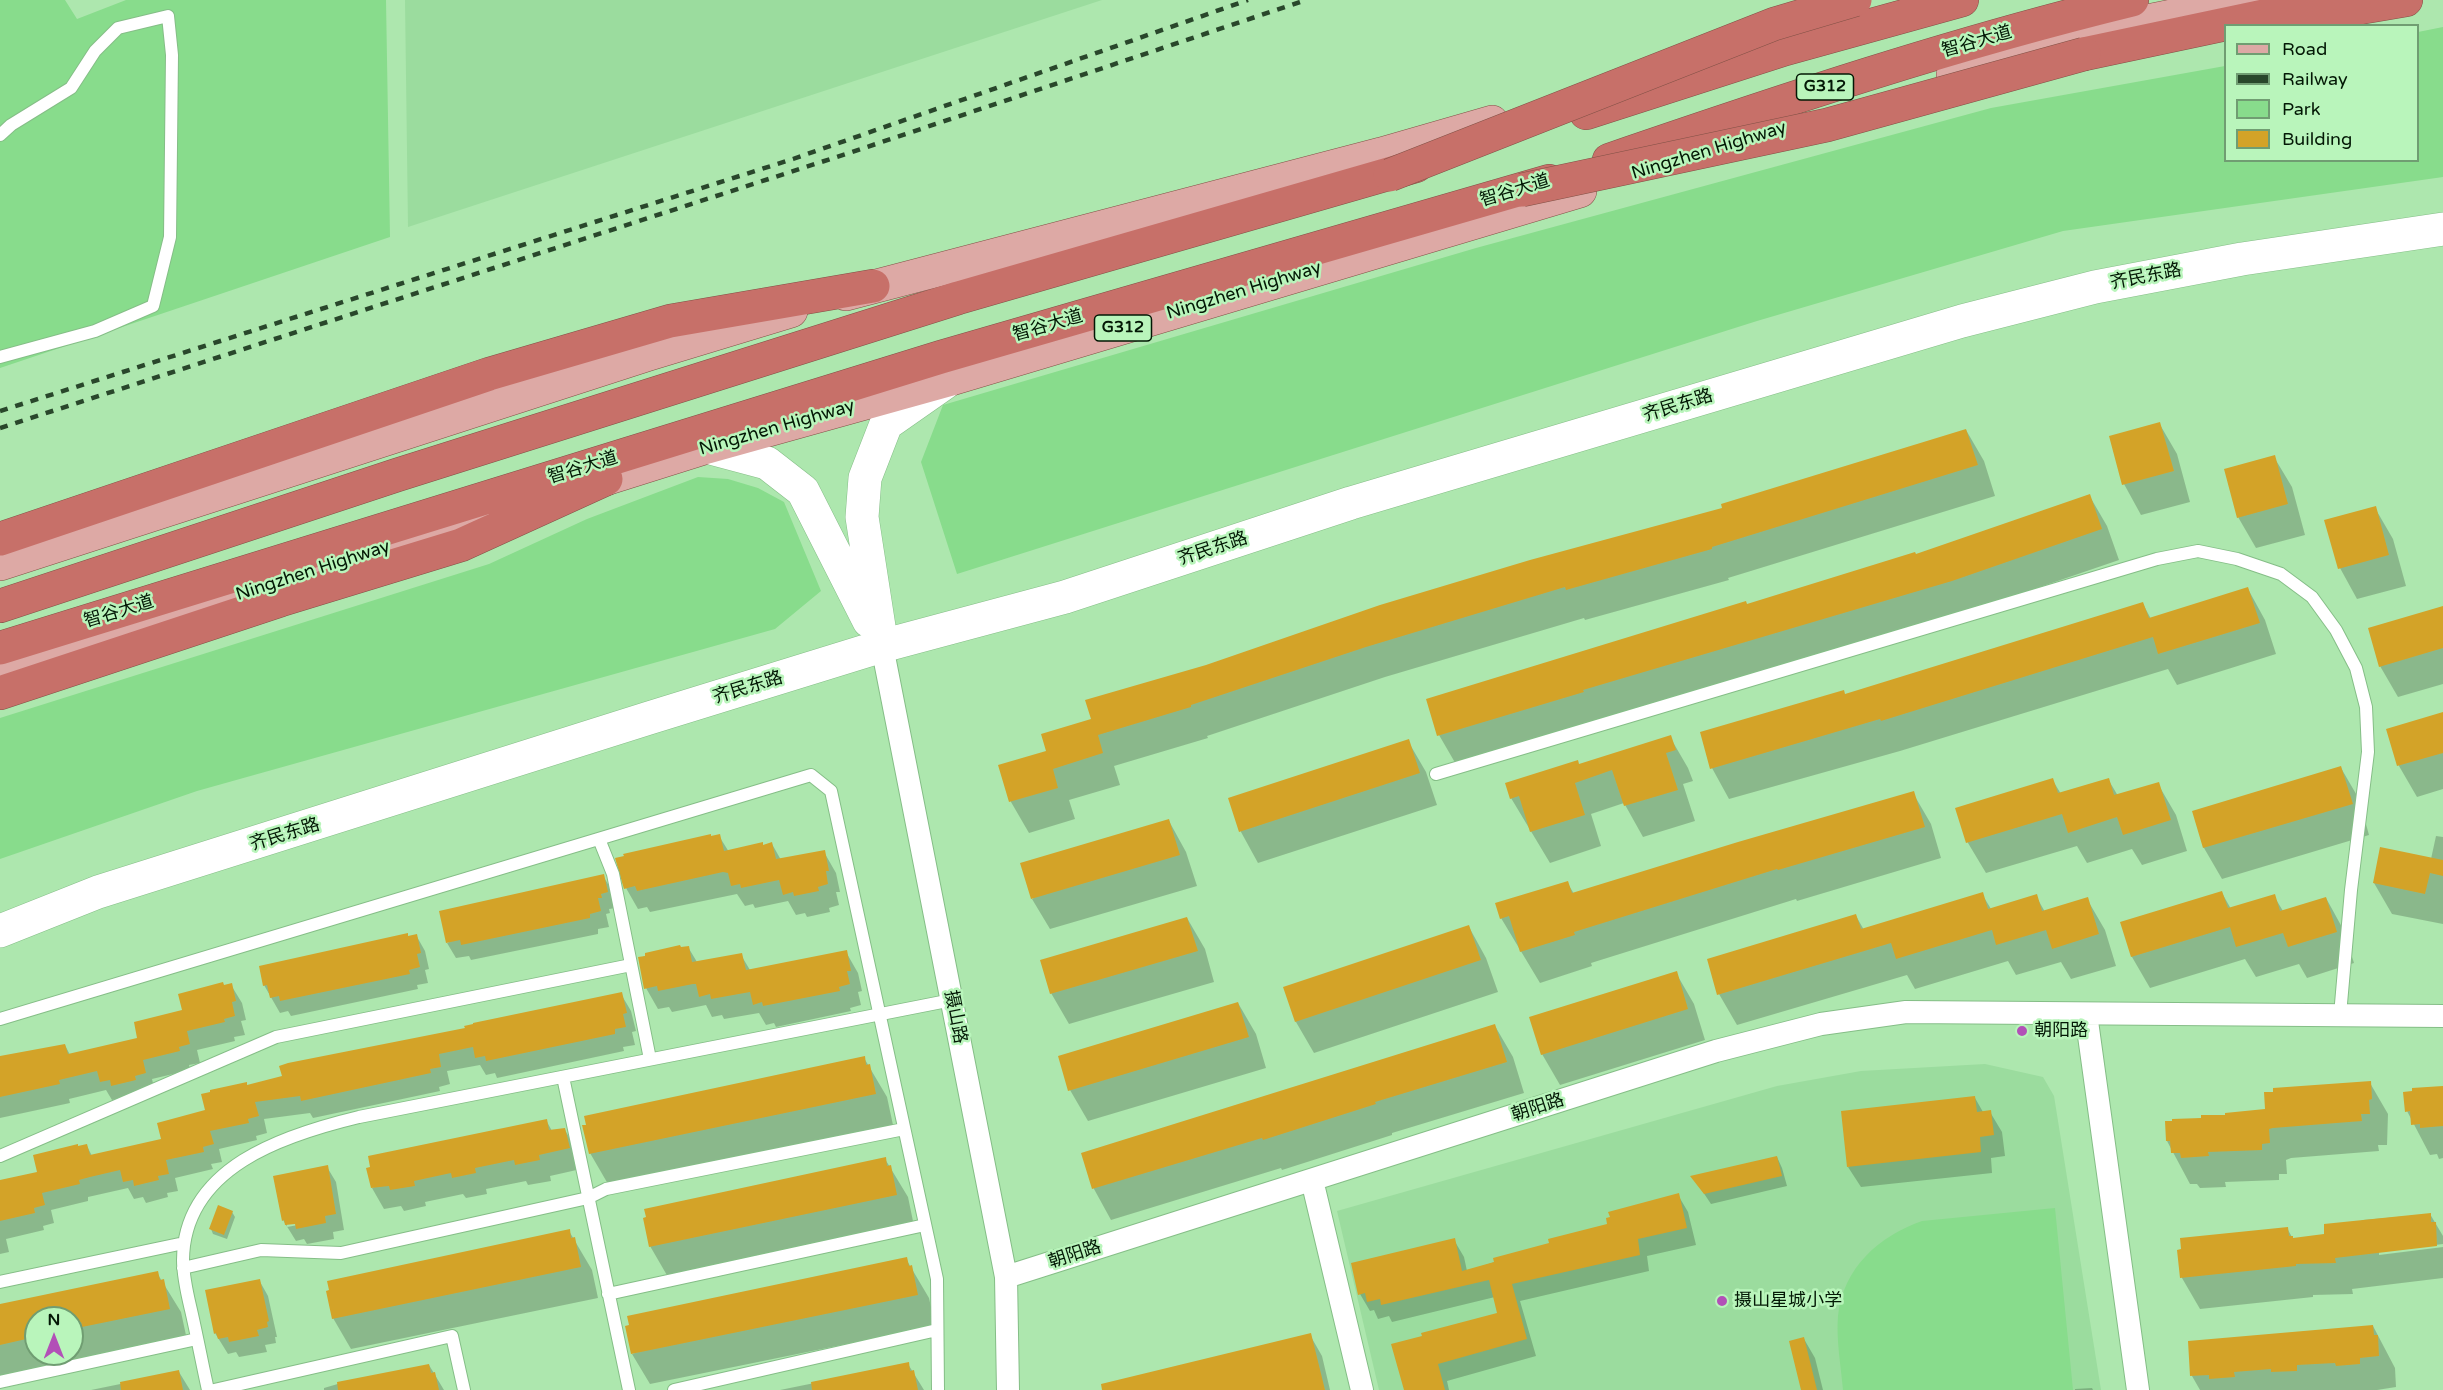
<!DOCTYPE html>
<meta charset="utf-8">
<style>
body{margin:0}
#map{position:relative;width:2443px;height:1390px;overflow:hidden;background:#ade7ae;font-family:"Varela Round",sans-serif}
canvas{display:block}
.legend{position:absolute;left:2224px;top:24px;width:195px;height:138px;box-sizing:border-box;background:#b9f5bb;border:2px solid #709d72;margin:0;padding:8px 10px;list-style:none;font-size:18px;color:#031805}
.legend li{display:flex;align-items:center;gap:12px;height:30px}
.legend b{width:30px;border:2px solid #709d72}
.north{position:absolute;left:24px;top:1306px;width:60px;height:60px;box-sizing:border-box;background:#b9f5bb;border:2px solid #709d72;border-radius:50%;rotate:0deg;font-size:16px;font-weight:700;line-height:24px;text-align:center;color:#031805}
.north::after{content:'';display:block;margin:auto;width:21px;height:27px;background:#b250b7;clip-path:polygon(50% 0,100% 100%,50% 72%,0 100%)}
</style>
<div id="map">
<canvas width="2443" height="1390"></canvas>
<ul class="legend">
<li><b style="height:8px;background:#dda9a5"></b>Road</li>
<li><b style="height:8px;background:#29472b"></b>Railway</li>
<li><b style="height:16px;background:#88dc8c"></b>Park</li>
<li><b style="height:16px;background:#d3a328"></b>Building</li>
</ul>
<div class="north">N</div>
</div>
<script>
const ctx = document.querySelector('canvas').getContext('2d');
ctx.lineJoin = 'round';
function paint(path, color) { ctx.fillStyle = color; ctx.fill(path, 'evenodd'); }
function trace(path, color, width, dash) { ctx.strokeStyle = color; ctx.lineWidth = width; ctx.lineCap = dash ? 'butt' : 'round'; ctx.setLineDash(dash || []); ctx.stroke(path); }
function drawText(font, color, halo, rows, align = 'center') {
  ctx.font = font + ' "Varela Round","Noto Sans SC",sans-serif'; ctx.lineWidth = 5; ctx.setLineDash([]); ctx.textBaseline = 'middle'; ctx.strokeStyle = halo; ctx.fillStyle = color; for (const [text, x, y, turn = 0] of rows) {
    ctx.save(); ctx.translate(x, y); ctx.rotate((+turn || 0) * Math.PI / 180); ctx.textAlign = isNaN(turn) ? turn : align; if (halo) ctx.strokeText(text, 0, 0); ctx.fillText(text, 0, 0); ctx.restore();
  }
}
paint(new Path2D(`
 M405,0H1102L408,227Z
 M1985,1064L2043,1077L2054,1096L2101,1390H1379L1337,1211L1777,1086L1861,1071Z`), '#9bdc9e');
paint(new Path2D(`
 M0,0H65L77,19L126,0H386L390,237L0,368Z
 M2443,27V177L2063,231L1757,321L957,574L921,462L943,405L1476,248L1991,108L2225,66L2226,160H2418V32Z
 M698,477L728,479L758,488L784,502L821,591L775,629L197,791L0,859V718L489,564L587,519Z
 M2055,1208L2073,1390H1843C1841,1366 1836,1340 1838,1316C1843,1268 1879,1236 1922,1221Z`), '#88dc8c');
paint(new Path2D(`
 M2159,423L2177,454L2190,502L2141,515L2124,484Z
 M1966,430L1984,461L1995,496L1728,578L1729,580L1585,620L1584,618L1385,677L1207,736L1208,738L1114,766L1120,785L1069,800L1075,819L1029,833L1011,802L1000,766L1048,752L1093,720Z
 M2274,457L2292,487L2305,535L2256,548L2238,517Z
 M2089,495L2107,526L2119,560L1970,611L1457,766L1439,735L1747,605L1915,556Z
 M2375,508L2393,539L2406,586L2357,599L2340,568Z
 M2248,589L2265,620L2276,654L2177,685L2168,669L1900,751L1729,799L1712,768L1845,695L2143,604L2151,619Z
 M2443,608V684L2398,697L2380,666Z
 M2443,714V789L2417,797L2399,766L2388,730Z
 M1670,737L1688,768L1693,781L1683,784L1695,821L1643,837L1624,803L1591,814L1601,846L1550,863L1511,798L1579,765Z
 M1408,741L1426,772L1437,805L1258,863L1241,832L1230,799Z
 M2341,768L2359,799L2369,835L2222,879L2204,848L2194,812Z
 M2052,779L2061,794L2108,779L2118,796L2158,784L2176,815L2187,851L2142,865L2132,849L2087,863L2077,846L1986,873L1968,843L1957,809Z
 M1913,793L1931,824L1941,858L1797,901L1796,899L1591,963L1592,966L1540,983L1501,918L1567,882L1574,894Z
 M1169,821L1186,852L1197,886L1050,929L1032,899Z
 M719,836L729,852L772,844L781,860L824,852L836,873L840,892H836L839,905L829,908L830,912L807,917L805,913L796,915L788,901L755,908L753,904L745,906L737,894L650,912L647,907L638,909L626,888Z
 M2436,836L2443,837V924L2392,914L2374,883L2431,859Z
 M603,876L613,892L616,908L609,909L610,913L606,914L609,927L598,929V934L471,960L469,956L456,958L447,943Z
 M2222,893L2231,909L2274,896L2283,911L2326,898L2343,929L2354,963L2307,978L2299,964L2256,977L2245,959L2150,988L2132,957L2122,923Z
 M1982,894L1991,909L2036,896L2045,912L2087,899L2105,930L2116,966L2071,979L2061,962L2016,975L2008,961L1915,989L1907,975L1737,1025L1719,994L1709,960L1856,916L1864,930Z
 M1187,918L1205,949L1214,982L1069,1024L1051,993Z
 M1469,927L1486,958L1498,992L1314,1053L1296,1022L1285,988Z
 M416,935L425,951L429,969L425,970L428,983L417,985L418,989L291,1016L288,1011L280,1013L264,985Z
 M688,947L697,962L741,955L750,970L846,952L858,973L862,991L858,992L861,1005L850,1008L851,1011L776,1027L774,1023L766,1025L759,1013L724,1019L722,1015L712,1017L706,1005L672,1012L669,1007L658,1009L646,988L640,958L656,952Z
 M1676,973L1694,1004L1705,1040L1560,1085L1542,1054Z
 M231,985L242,1003L246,1020L241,1021L245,1035L234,1037L235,1041L197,1050L200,1063L189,1065L190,1070L152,1079L155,1092L112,1100L106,1090L69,1099L70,1103L0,1118V1058L65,1045L70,1055L139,1040L224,986Z
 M621,994L631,1011L636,1031L632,1032L635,1045L623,1047L624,1051L497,1078L495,1073L486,1075L480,1065L447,1071L450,1084L439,1087L440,1091L313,1118L310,1113L264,1119L267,1133L256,1136L257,1140L219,1149L222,1162L211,1164L213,1169L175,1178L178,1191L167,1193L168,1197L146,1203L143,1197L134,1199L128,1188L88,1197V1201L51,1210L54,1223L43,1226L44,1230L6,1239L9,1252L0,1254V1182L38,1173L79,1148L87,1146L92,1156L163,1140L247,1087L466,1029Z
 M1238,1003L1256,1034L1266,1068L1088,1121L1070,1090Z
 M1495,1026L1513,1057L1524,1093L1392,1133V1135L1282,1170L1281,1168L1111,1220L1094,1189L1083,1154Z
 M864,1058L887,1097L893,1125L608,1184L590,1153Z
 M2370,1083L2388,1114L2387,1145H2378L2379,1151L2291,1158L2286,1160L2287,1174H2279V1180L2225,1182L2226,1187L2200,1188L2197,1184H2190L2167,1141L2226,1116L2267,1110Z
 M2443,1087V1158L2439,1159L2437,1154L2430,1155L2407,1111Z
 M1975,1098L1983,1112H1990L2002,1132L2005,1156L1991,1158L1992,1173L1861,1187L1848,1167Z
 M546,1120L552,1131L565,1130L577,1151L581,1169L550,1176L551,1181L528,1185L526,1181L486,1189L487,1194L466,1198L463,1194L425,1202L426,1206L404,1211L401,1206L384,1209L372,1188Z
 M1777,1157L1782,1168L1787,1186L1711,1204L1693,1177Z
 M885,1159L908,1197L914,1226L668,1277L650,1246L646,1210Z
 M327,1167L336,1182L344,1230L333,1232L334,1239L307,1244L304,1239L296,1241L283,1220ZM287,1224H303L287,1227Z
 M1678,1195L1688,1212L1696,1245L1647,1256L1649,1271L1520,1301L1536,1356L1447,1381L1449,1390H1405L1499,1314L1495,1297L1392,1322L1389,1316L1378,1319L1374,1310L1370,1311L1360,1294L1454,1240L1464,1257L1467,1271L1609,1225Z
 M232,1212L235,1217L227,1239L213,1234L211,1229Z
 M2430,1214L2443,1236V1244L2379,1252V1255L2443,1247V1278L2352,1289L2353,1294L2313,1295V1297L2200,1309L2182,1278L2179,1251L2287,1228L2293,1239L2326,1235L2363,1220Z
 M569,1231L592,1270L598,1298L351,1349L333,1318L329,1282Z
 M906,1259L929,1298L935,1326L650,1384L632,1354Z
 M157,1273L181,1312L187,1340L0,1378V1305ZM36,1318H72V1354H36Z
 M259,1280L268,1296L277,1337H275L276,1343L265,1345L267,1352L239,1357L236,1352L228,1354L215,1333L207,1291Z
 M2373,1326L2395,1368L2396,1387L2377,1390H2200L2192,1376L2190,1342Z
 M1310,1335L1322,1356L1330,1390H1115Z
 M1804,1339L1815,1358L1823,1390H1802Z
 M908,1364L924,1390H780Z
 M429,1365L444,1390H324V1388L341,1383Z
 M179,1372L190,1390H91Z
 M2092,1388L2093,1390H2075V1389Z`), '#0003');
paint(new Path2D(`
 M2160,422L2174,471L2122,485L2109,436Z
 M1966,429L1978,465L1712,547V549L1566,590L1565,587L1366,647L1191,705V707L1098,735L1103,753L1053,769L1058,788L1009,802L998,765L1046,751L1041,734L1091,719L1085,700L1206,665L1380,605L1530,560L1722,508L1721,504Z
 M2275,455L2288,504L2237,518L2224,469Z
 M2090,494L2102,529L1952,581L1583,690L1584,692L1437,736L1426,699L1746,601L1747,604L1915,552L1916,554Z
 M2376,506L2389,555L2338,569L2324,520Z
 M2248,587L2260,623L2158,654L2153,637L1881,721L1880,719L1710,769L1700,732L1844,690L1845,694L2143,602L2149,618Z
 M2443,606V648L2379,667L2368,628Z
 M2443,712V753L2397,766L2386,729Z
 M1671,735L1676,750L1666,753L1678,790L1624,806L1612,770L1575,783L1585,815L1530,832L1519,796L1510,799L1505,783L1578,760L1579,764Z
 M1409,739L1420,773L1239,832L1228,798Z
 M2341,766L2353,804L2203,848L2192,811Z
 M2053,778L2058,793L2109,778L2114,795L2159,782L2171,820L2123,835L2117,817L2068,833L2062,814L1966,843L1955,808Z
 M1914,791L1925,827L1778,870L1777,869L1574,932L1575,935L1520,952L1509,916L1500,919L1495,903L1568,881L1572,893L1738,842Z
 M1169,819L1180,855L1031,899L1020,863Z
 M711,834V836L720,834L724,851L763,842V845L772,842L776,859L825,850L829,871H826L828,884L818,887L819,891L794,896L793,892L783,895L779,880L741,888L740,884L731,886L728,873L723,872L637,891L635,886L624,889L615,858L624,856L623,854Z
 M2380,847L2443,860V876L2430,873L2425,894L2373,883Z
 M604,874L608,892L601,894L602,898H598L601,911L590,914V918L461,945L460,940L446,943L439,911Z
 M2222,891L2228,908L2275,894L2280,911L2326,897L2337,932L2288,947L2283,933L2236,947L2230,927L2131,957L2120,922Z
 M1983,892L1988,909L2037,894L2042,911L2088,897L2099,934L2052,949L2046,930L1996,945L1992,930L1896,959L1891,943L1717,995L1707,959L1856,914L1861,929Z
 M1187,917L1198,951L1050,994L1040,960Z
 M1469,925L1481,960L1295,1022L1283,987Z
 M408,933V936L417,934L421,953L417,954L420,967L409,970L410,974L280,1001L279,996L270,998L267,985L263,986L259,966Z
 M680,945L681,947L689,946L692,962L742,953L746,970L847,950L851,971H847L850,984L839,987L840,991L763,1006L762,1002L753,1005L750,992L711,999L710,994L699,997L696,984H693L658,991L657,986L644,989L638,957L645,956V953Z
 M1677,971L1688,1009L1541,1055L1529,1017Z
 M223,982L224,985L232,983L236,1001L232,1002L235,1016L224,1019L225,1022L187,1031L190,1044L179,1047L180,1051L143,1060L146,1073L135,1076L136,1080L111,1086L110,1080L100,1082L97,1071L59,1080L60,1084L0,1097V1056L65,1044L68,1054L137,1038L134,1022L182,1010L178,994Z
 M622,992L627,1013L623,1014L626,1027L615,1029V1034L486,1061L485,1056L475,1058L473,1047L439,1054L441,1067L430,1069L431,1073L301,1101L300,1096L255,1102L259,1116L248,1119L249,1123L210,1131L214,1144L203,1147L204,1152L166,1160L169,1174L158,1176L159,1180L134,1186L133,1180L123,1182L120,1170L90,1177L79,1180L80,1184L42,1193L45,1205L34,1208L35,1213L0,1221V1180L37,1172L33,1155L78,1144V1146L87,1144L90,1155L161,1139L157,1123L205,1110L201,1094L210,1092V1090L247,1082V1085L282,1076L279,1066L288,1063L465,1028L464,1026L473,1024V1023Z
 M1238,1002L1249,1037L1068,1091L1058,1056Z
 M1495,1024L1507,1062L1375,1102L1376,1104L1263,1140L1262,1138L1092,1189L1081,1153Z
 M865,1056L866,1065L870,1064L876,1094L589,1154L582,1125H586L584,1116Z
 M2371,1081L2372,1099L2369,1100L2370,1114H2361L2362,1121L2273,1128L2269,1129L2270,1143L2262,1144V1150L2208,1152L2209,1156L2181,1158L2180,1153H2171L2170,1141H2166L2165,1121H2172V1119L2201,1118V1115H2225V1113L2265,1109L2264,1092H2273V1088Z
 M2443,1086V1126L2420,1128V1124L2411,1125L2410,1111L2405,1112L2403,1092L2412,1091V1088Z
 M1975,1096L1977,1112L1991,1110L1994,1135L1980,1137L1981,1152L1847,1167L1841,1111Z
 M547,1119L549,1130L565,1128L570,1148L539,1155L540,1160L515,1165L514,1160L475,1168L476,1173L452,1178L451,1173L414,1181L415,1186L390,1190L389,1186L371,1188L366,1168L370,1167L368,1156Z
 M1777,1156L1782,1176L1704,1194L1690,1176Z
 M886,1157L887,1166L891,1165L897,1195L649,1247L643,1218L646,1217L644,1209Z
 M328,1165L336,1214L325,1216L326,1223L296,1229L295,1224L285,1225L284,1220L282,1221L273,1176Z
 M1679,1193L1687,1228L1638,1239L1640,1255L1512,1284L1527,1339L1438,1364L1445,1390H1404L1391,1344L1422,1336L1421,1333L1497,1313L1489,1280L1381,1305L1380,1299L1367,1302L1365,1293L1358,1295L1351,1263L1455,1238L1462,1271L1494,1262L1493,1258L1549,1243L1548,1239L1607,1224L1606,1218L1610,1217L1608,1212Z
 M218,1205L233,1211L224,1235L209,1229Z
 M2431,1213V1222H2436L2437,1246L2335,1258L2336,1263L2296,1264V1266L2180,1278L2177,1250L2181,1249L2180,1238L2288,1227L2289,1236H2293V1238L2324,1234V1224Z
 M570,1229L571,1238L575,1237L581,1267L332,1319L326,1291L329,1290L327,1281Z
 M907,1257L909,1266L912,1265L918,1295L631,1354L625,1326L629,1325L627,1316Z
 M158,1271L160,1280L164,1279L170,1309L82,1327L81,1322L72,1324V1318H31L35,1337L0,1345V1304Z
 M260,1279L269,1321L267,1322L268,1327L257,1330L259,1336L229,1342L228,1337L218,1339L216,1333L214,1334L205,1290Z
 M2373,1325L2374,1335H2378L2379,1356L2360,1358V1364L2336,1366L2335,1363L2297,1365V1371L2271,1372V1369L2234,1372L2235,1377L2209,1379V1375L2190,1376L2188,1341Z
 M1311,1333L1325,1390H1102L1101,1384Z
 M1804,1337L1817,1390H1801L1789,1341Z
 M909,1362L910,1371L914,1370L918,1390H812L811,1382Z
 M429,1364L431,1373L435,1372L439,1390H338L337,1382Z
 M179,1370L183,1390H121L120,1382Z`), '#d3a328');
const lane = new Path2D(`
 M0,135L11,125L71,88L95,51L118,28L168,16L172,55L170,237L153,306L95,331L0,357
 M1436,774L2157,559L2198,551L2237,559L2281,574L2312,597L2336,630L2356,668L2366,707L2368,752L2351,890L2340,1015
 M599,839L613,874L650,1059
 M0,1019L811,775L831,791L937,1279L938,1390
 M563,1077L629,1390
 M0,1156L276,1037L631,965
 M183,1268L261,1250L341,1253L588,1198L606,1189L904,1129
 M0,1282L184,1243
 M608,1294L925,1225
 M0,1382L197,1339
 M208,1390C202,1363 197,1336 191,1310C187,1293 183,1277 183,1260C184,1167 284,1135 359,1117L952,1000
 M214,1390L452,1336L464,1390
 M674,1390L937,1330`);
const street = new Path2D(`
 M882,646L1006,1277L1008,1390
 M2086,1014L2138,1390
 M1312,1180L1362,1390
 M1006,1277L1716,1051L1821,1024L1906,1012L2443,1016`);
const secondary = new Path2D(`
 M707,447L767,463L803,491L869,621
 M882,646L862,517L865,478L886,424L946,382
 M0,931L98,892L649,718L882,646L1065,597L1351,503L1962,321L2095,287L2242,259L2443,229`);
const primary = new Path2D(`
 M1953,75L2079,35L2250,0
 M846,294L1381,154L1492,122
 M580,487L707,447L951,379L1580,191
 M0,564L649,354L791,311
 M0,670L525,504`);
const highway = new Path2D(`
 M2318,15L2406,0
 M2084,54L2339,0
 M1586,113L1785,49L1962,0
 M1609,160C1781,101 1955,43 2132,0
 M0,539L489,374L670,321L873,286
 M0,606L397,475L958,298L1416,166
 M0,648L941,357L1549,181
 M0,693L281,600L461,545L606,479`);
trace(lane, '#85be87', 14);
trace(street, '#85be87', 24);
trace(secondary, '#85be87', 34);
trace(primary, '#825146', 34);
trace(highway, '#825146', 34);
trace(lane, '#fff', 12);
trace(street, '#fff', 22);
trace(secondary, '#fff', 33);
trace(primary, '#dda9a5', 33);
trace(highway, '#c77069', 33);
trace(new Path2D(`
 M0,411L793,159L1248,0
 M0,428L852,152L1306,0`), '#29472b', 4.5, [8, 8]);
const highwayBridge = new Path2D(`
 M1390,175L1774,24L1855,0
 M1522,190L1827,125L2084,54`);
trace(highwayBridge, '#825146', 34, []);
trace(highwayBridge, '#c77069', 33);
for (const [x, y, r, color] of [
 [2022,1031,6,"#b250b7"],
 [1722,1301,6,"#b250b7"]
]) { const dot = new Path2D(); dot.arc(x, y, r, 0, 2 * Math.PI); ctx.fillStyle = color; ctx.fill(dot); trace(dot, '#b9f5bb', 2); }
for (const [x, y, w] of [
 [1825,87,57],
 [1123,328,57]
]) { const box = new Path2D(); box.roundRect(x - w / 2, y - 13, w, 26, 4.5); ctx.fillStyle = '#b9f5bb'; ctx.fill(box); trace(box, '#031805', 1.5); }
drawText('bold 16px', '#031805', null, [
 ["G312",1825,87],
 ["G312",1123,328]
]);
drawText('18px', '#031805', '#b9f5bb', [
 ["智谷大道",1977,42,-16],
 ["Ningzhen Highway",1709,151,-17],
 ["智谷大道",1515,191,-17],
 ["齐民东路",2146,277,-11],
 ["Ningzhen Highway",1244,291,-17],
 ["智谷大道",1048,326,-16],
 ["齐民东路",1678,406,-17],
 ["Ningzhen Highway",777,428,-16],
 ["智谷大道",583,468,-17],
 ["齐民东路",1213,549,-18],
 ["Ningzhen Highway",313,571,-18],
 ["智谷大道",119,612,-17],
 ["齐民东路",748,688,-17],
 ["齐民东路",285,835,-17],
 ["摄山路",955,1017,79],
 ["朝阳路",1538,1108,-18],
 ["朝阳路",1075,1255,-18]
]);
drawText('18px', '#031805', '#b9f5bb', [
 ["朝阳路",2034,1031],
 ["摄山星城小学",1734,1301]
], 'left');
</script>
